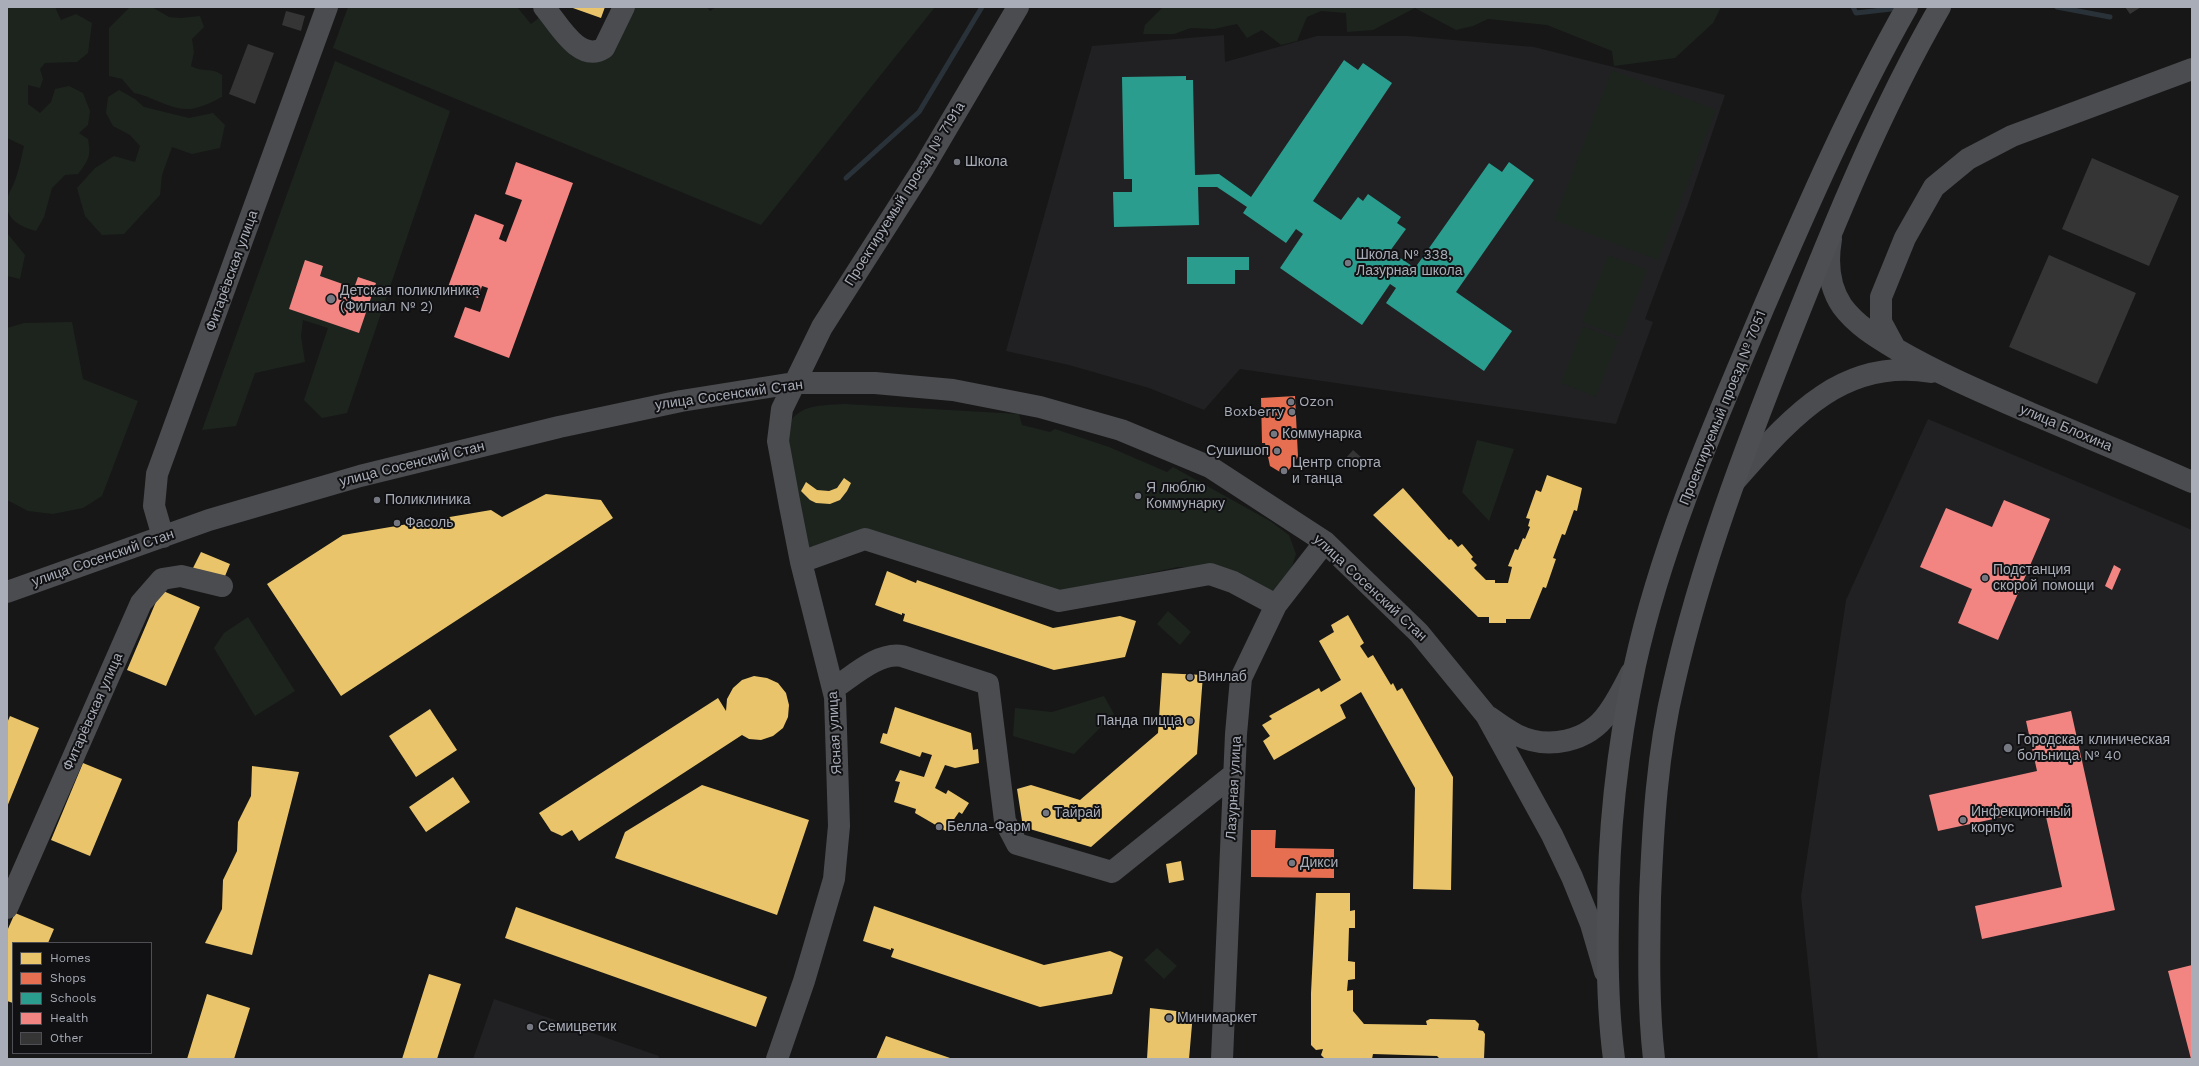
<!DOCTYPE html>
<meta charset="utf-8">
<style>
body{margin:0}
#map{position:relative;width:2199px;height:1066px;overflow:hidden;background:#171717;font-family:"Work Sans",sans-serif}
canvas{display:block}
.frame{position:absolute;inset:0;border:8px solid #a8adb8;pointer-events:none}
.legend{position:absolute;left:12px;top:942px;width:140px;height:112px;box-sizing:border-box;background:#111113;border:1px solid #4d4f55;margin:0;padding:5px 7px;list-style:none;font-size:12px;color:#a8adb8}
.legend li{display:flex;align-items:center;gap:8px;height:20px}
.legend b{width:20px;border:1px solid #4d4f55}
</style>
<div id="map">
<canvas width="2199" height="1066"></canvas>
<div class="frame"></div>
<ul class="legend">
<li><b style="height:11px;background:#e9c46a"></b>Homes</li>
<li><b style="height:11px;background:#e76f51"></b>Shops</li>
<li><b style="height:11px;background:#2a9d8f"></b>Schools</li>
<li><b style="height:11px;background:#f28482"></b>Health</li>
<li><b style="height:11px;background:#353536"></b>Other</li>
</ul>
</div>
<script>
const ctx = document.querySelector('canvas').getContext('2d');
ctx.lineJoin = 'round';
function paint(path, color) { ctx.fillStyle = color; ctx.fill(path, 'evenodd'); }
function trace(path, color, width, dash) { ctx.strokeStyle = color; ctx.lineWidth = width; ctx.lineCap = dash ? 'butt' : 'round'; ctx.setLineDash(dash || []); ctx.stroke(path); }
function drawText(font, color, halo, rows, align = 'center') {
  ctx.font = font + ' "Work Sans",sans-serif'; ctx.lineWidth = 4; ctx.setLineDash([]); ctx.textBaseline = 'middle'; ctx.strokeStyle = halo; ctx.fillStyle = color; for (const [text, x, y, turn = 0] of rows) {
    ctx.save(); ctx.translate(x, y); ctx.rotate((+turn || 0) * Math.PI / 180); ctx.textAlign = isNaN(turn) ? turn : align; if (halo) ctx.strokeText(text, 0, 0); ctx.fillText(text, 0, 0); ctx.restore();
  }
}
paint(new Path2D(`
 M1224,35L1225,62L1317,36H1408L1534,47L1725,95L1687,207L1645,319L1653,322L1616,424L1240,369L1204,410L1149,388L1069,365L1006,351L1092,46Z
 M1928,419L2192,530V1059H1818L1801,896L1846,600Z
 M494,999L659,1056L658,1059H473Z`), '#212123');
paint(new Path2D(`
 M7,7H55L61,20L76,14L92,23L88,53L77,62L45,63L40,69L43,79L40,88L28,85V104L40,113L51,102L55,89L69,86L83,93L90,111L88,125L79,133L88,139C91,156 89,160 78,174L65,175L52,188L44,217L36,231C21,227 4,219 7,200C8,194 12,188 14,183C19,171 21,159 24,146L7,138Z
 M130,7H152L169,17L181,18L200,16L204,27L192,39L194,52L191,66C203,73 212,67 222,75V97C212,102 197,110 186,109C170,109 151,96 134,93L122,79L109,76V28Z
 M348,7H517L531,24L540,17L580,55L631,7H707L710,11L716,7H935L761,225L333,48Z
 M1163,7H1721L1713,23L1675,58L1614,66L1612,51L1547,25L1488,19L1473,26L1456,30L1415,8L1373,30L1347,32L1346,13L1321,11L1307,17L1297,41L1281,45L1262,30L1247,38L1237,24L1214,29L1191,28L1174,34H1143L1145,25Z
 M335,61L450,111L347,413L322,418L304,400L328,328L303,320L301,336L305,362L255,373L236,426L202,430Z
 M1612,70L1716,110L1658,260L1554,220Z
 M119,90L135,99L144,107L189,118L213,113L225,125L220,148L192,154L172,147L162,175L160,195L124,234L102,235L85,216L77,188L95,168L114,156L135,162L140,146L130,135L113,126L106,113L108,97Z
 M7,233L25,255L20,279L7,276Z
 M1608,255L1647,270L1621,337L1582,322Z
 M72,322L83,379L138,401L102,496L83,508L53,514L28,511L7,500V328L24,323Z
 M1583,326L1618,340L1596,397L1561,383Z
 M845,404L1019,414L1022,425L1050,432L1055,429L1109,447L1167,472L1173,467L1270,521L1289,535L1296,554L1291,570L1275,590L1266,593L1223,567H1178L1050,594L875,531L802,551L783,434C796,403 817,406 845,404Z
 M1477,440L1514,449L1489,521L1462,492Z
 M1168,611L1191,632L1180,645L1157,624Z
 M248,617L295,691L255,716L214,648L224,633Z
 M1104,696L1114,714L1074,754L1013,736L1015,708L1052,712Z
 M1157,948L1177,966L1164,979L1144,960Z`), '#1d241e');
paint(new Path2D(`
 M570,7H605L601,18Z
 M1547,475L1582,488L1577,511L1574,510L1565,535L1562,534L1553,558L1556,559L1546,588L1543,587L1530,619H1506V623H1489V617H1478L1373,515L1403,488L1449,540L1451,539L1458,547L1462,544L1473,557L1471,559L1477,565L1474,568L1486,580H1495V583H1508L1512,567L1508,566L1515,549L1518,550L1523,538L1525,539L1530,527L1528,526L1530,519L1526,518L1536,490L1541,492Z
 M844,478L851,483L847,491L840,500L830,504L816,503L810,500L801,491L806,482L817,490L829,491L837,488Z
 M546,494L601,500L613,518L341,696L267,584L343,535L491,510L502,517Z
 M201,552L230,564L223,581L193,568Z
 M887,571L916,583L917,580L1053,628L1120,616L1136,621L1125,657L1054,670L903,621L905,614L902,613V615L875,605Z
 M161,590L200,607L166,686L127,670Z
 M1348,615L1364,643L1360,646L1368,658L1373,655L1391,685L1393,683L1397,691L1402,688L1453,777L1451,890L1413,889L1415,788L1361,692L1340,705L1346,718L1274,760L1263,741L1270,736L1262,725L1272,719L1269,716L1319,688L1321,692L1341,680L1319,641L1334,632L1331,625Z
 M1162,673L1203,675L1197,754L1091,847L1023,827L1017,789L1031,785L1080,800L1158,733Z
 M754,676L767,678L778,683L786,693L789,705L788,717L783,728L773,736L761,740L749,739L742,735L579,841L572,830L562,836L551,831L539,813L718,698L726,711L727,699L733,688L742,680Z
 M895,707L971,733L973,750L978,749L979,763L955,768L945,765L935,788L946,794L948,790L969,803L962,814L959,812L946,831L915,813L916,809L894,802L900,782L895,781L900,770L924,777L932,755L922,752L920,757L880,743L883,733L887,734Z
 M430,709L457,750L416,777L389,736Z
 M10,716L39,728L7,807V723Z
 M83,763L122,779L90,856L51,840Z
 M252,766L299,772L252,955L205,943L222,909L223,880L237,851L238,822L251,796Z
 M453,777L470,802L426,832L409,807Z
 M702,785L809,820L777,915L615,858L625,832Z
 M1181,861L1184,880L1169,883L1166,864Z
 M1316,893H1350V911L1355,910V928H1349L1348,961L1355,962V979L1348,980L1347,991L1353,990V1011L1364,1024L1427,1025L1426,1021L1430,1019L1475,1020L1479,1024L1478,1030L1483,1031L1485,1034L1484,1059H1440L1437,1056L1373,1054L1372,1059H1325L1321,1055L1323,1049L1316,1050L1311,1045V993Z
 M874,906L1044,965L1110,951L1123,957L1112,994L1040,1007L891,957L894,949L891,948V950L863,941Z
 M516,907L767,997L756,1027L505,938Z
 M15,913L54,929L48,943H13V1003L7,1001V931Z
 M429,974L461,984L437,1059H402Z
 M207,994L250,1008L234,1059H187Z
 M1150,1008L1193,1013L1189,1059H1147Z
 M886,1036L953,1059H876Z`), '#e9c46a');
paint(new Path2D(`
 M1295,396L1298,457L1285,475L1270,466L1265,443H1262L1261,398Z
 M1251,830H1276L1275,848L1334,849V878L1251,877Z`), '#e76f51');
paint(new Path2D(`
 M1344,60L1358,70L1363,63L1392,83L1313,201L1341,220L1358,197L1363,201L1368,194L1401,217L1397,223L1406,229L1390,251L1415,268L1489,163L1502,172L1509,162L1534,180L1456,292L1512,331L1484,371L1386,303L1396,288L1390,284L1362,325L1280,268L1303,234L1296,229L1286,243L1243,213L1247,207L1217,187H1198L1199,225L1114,227L1113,192H1132V179H1124L1122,77L1186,76V80H1193L1195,175L1219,174L1251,197Z
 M1187,257H1249V270H1235V284H1187Z`), '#2a9d8f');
paint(new Path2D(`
 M516,162L573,183L509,358L454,337L465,307L480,312L488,288L482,286L478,298L448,287L475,214L504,225L499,239L506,242L522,200L505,194Z
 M305,260L323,266L320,276L354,288L358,277L376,283L359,333L289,309Z
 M2004,500L2050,519L1998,640L1958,623L1972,589L1920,567L1946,508L1992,527Z
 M2114,565L2121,569L2112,590L2105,586Z
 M2071,711L2115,910L1982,939L1975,906L2062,887L2044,808L1938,831L1929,795L2037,771L2026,721Z
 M2192,965V1059H2191L2168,971Z`), '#f28482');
trace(new Path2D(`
 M1853,7L1856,13L1900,8
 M2057,7L2110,17
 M846,178L919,112L982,7`), '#2a3239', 5);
paint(new Path2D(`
 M2125,7H2141L2130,14Z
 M286,11L305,16L301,31L282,25Z
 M248,44L274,53L255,104L229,94Z
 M2092,158L2179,196L2149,266L2062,229Z
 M2049,255L2136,293L2097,384L2009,347Z
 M1353,450L1362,458L1355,466L1345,459Z`), '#353536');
trace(new Path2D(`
 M544,7C558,23 579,64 604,48L624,7
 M1831,239C1827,262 1828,285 1842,306C1856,325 1876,337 1896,349C1939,374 1984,393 2030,413C2084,436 2138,458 2192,482
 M1895,348L1881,322V297L1905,238L1934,187L1968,159L2012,136L2192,69
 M1735,481C1789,420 1840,357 1931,372
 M163,537L154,506L157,474L327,7
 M801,562L865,539L1059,601L1210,574L1233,582L1276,605
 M7,592L209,520L360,476L559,427L681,401L794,383H875L953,390L1040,407L1121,430L1210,467L1325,542L1419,633L1486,715L1552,835L1572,877L1591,924L1605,972
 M833,689C853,676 878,652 902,656L988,684L1005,821L1017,844L1112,872L1234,774
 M1489,717C1498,723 1507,730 1517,735C1548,750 1588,742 1608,713C1617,701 1624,687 1631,673
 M7,908L141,603L162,579L181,576L222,586
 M777,1059L804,981L834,879L839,826L835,697L801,562L790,506L778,441L782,409L822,327L924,167L1018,7
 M1222,1059L1236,734L1241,678L1276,605L1325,542`), '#4b4c50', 22);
trace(new Path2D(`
 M1614,1059C1608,1013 1607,966 1608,920C1608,834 1617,749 1635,665C1662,542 1714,425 1763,309C1807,207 1852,104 1907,7
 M1654,1059C1648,1006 1649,952 1650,898C1653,826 1657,753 1674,683C1701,564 1745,449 1790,335C1834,224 1880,111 1940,7`), '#4d4f52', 22);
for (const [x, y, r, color] of [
 [957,162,4,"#757880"],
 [1348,263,4,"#757880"],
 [331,299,5,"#757880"],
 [1291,402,4,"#757880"],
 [1292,412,4,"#757880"],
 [1274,434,4,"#757880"],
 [1277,451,4,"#757880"],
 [1284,471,4,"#757880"],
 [1138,496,4,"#757880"],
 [377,500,4,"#757880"],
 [397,523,4,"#757880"],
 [1985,578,4,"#757880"],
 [1190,677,4,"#757880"],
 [1190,721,4,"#757880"],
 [2008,748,5,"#757880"],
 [1046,813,4,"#757880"],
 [1963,820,4,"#757880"],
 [939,827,4,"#757880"],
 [1292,863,4,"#757880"],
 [1169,1018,4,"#757880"],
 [530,1027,4,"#757880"]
]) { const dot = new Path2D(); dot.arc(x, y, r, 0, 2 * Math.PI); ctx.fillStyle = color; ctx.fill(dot); trace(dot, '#111113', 1.5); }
drawText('14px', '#a8adb8', '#111113', [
 ["Школа",965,162],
 ["Школа № 338,",1356,255],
 ["Лазурная школа",1356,271],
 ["Детская поликлиника",340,291],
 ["(Филиал № 2)",340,307],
 ["Ozon",1299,402],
 ["Boxberry",1284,412,"right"],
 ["Коммунарка",1282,434],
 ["Сушишоп",1269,451,"right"],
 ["Центр спорта",1292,463],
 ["и танца",1292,479],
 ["Я люблю",1146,488],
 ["Коммунарку",1146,504],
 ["Поликлиника",385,500],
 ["Фасоль",405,523],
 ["Подстанция",1993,570],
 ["скорой помощи",1993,586],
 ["Винлаб",1198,677],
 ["Панда пицца",1182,721,"right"],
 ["Городская клиническая",2017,740],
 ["больница № 40",2017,756],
 ["Инфекционный",1971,812],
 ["корпус",1971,828],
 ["Тайрай",1054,813],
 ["Белла-Фарм",947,827],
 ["Дикси",1300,863],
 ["Минимаркет",1177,1018],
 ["Семицветик",538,1027]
], 'left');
drawText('14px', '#a8adb8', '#111113', [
 ["Проектируемый проезд № 7191а",905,194,-58],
 ["Фитарёвская улица",232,271,-70],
 ["улица Сосенский Стан",729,395,-8],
 ["Проектируемый проезд № 7051",1723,408,-68],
 ["улица Блохина",2066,428,23],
 ["улица Сосенский Стан",412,464,-14],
 ["улица Сосенский Стан",103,558,-19],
 ["улица Сосенский Стан",1370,588,43],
 ["Фитарёвская улица",93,712,-66],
 ["Ясная улица",835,733,-93],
 ["Лазурная улица",1234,788,-87]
]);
</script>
